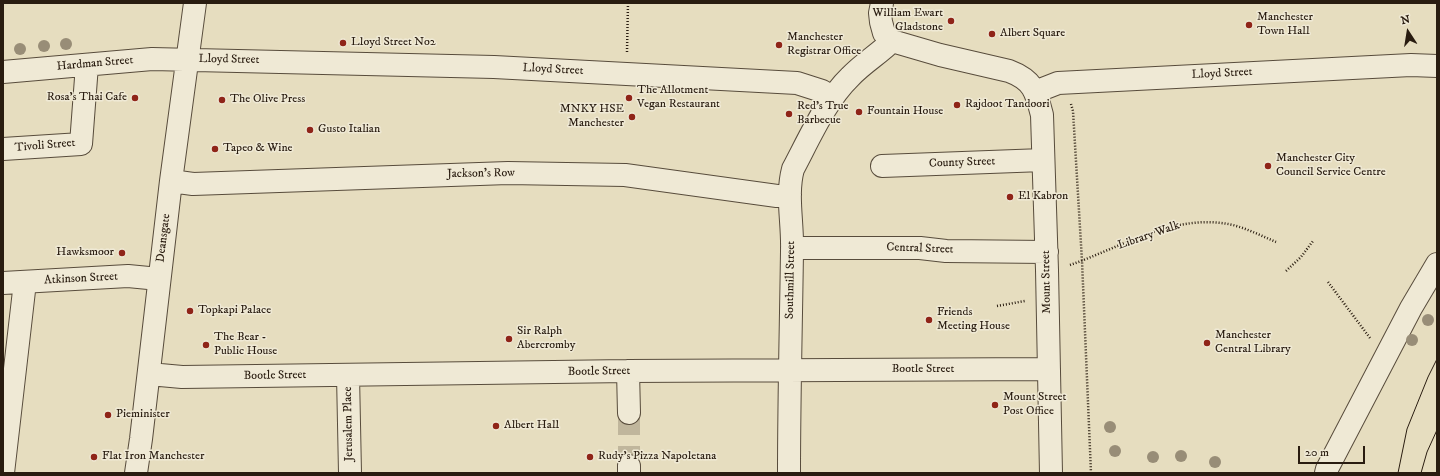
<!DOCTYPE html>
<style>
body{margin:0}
#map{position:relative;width:1440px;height:476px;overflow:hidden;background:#e6ddbf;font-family:"IM FELL DW Pica",serif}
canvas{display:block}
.frame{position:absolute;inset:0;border:4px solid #291c10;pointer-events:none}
.north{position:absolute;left:1388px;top:12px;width:40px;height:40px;-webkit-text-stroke:3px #efe9d5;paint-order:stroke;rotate:348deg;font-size:11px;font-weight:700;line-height:16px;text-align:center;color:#291c10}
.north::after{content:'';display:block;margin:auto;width:14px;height:18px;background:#291c10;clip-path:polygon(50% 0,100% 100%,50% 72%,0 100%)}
.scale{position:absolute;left:1298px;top:446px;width:67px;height:18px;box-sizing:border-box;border:2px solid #291c10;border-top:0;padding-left:5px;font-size:12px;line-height:14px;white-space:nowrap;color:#291c10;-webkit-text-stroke:3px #efe9d5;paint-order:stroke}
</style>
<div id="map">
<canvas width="1440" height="476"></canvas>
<div class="frame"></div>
<div class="north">N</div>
<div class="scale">20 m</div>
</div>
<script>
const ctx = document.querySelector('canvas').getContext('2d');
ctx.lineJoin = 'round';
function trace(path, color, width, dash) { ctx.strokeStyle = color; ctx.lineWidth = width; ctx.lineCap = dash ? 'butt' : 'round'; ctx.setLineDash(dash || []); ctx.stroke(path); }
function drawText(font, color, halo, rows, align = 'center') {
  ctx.font = font + ' "IM FELL DW Pica",serif'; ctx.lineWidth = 3; ctx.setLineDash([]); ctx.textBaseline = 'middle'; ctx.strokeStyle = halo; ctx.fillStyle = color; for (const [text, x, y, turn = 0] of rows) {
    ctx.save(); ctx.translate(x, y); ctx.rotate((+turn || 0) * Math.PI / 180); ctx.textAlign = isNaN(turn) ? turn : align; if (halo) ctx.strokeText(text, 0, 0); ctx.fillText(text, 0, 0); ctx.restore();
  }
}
trace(new Path2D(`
 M629,413V466`), '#c0b69c', 22, [22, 11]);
const minor = new Path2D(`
 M882,3L880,13L881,22L884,33L892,41L940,55L1009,71C1033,80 1036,91 1042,115L1047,270L1051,473
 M3,72L152,59L494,67L797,83L822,91L832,97
 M1035,92L1058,83L1411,65L1437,66
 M3,149L81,144L87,65
 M882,166L1043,160
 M171,181L193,184L508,173L625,175L777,196L790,195
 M792,248H920L946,251L1047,252
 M3,283L128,276L159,279
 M628,371L629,413
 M149,374L182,377L628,371L1049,369
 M348,375L350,473
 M629,466V473
 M3,473L25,282
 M136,473L141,439L171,181L195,3
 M789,473C789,399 791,325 792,251C793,223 786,195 793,169C809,139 826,100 850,77C863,63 879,54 892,41
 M1326,473L1327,469L1411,308L1437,264`);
trace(minor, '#584c3c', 24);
trace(new Path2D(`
 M627,52L628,3
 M1071,104L1073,111L1082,261L1091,473
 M1070,265C1122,247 1176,212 1233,225C1248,229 1262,236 1276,242
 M1286,271L1301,257L1313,241
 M1328,282L1370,338
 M997,306L1025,301`), '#291c10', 2.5, [1, 2]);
trace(minor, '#efe9d5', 22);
trace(new Path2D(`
 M1398,473L1407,429L1428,377L1437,359
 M1421,473L1427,452L1437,430`), '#291c10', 1);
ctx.fillStyle = '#988d77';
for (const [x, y] of [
 [66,44],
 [44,46],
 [20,49],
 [1428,320],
 [1412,340],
 [1110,427],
 [1115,451],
 [1181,456],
 [1153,457],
 [1215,462]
]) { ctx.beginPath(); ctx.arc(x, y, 6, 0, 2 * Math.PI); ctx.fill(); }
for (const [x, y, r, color] of [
 [951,21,4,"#8f2418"],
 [1249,25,4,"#8f2418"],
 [992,34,4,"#8f2418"],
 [343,43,4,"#8f2418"],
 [779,45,4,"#8f2418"],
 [135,98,4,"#8f2418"],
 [629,98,4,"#8f2418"],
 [222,100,4,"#8f2418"],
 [957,105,4,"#8f2418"],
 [859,112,4,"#8f2418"],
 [789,114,4,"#8f2418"],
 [632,117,4,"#8f2418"],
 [310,130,4,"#8f2418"],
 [215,149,4,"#8f2418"],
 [1268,166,4,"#8f2418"],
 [1010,197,4,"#8f2418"],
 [122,253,4,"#8f2418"],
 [190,311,4,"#8f2418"],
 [929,320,4,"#8f2418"],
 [509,339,4,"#8f2418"],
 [1207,343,4,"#8f2418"],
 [206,345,4,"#8f2418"],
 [995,405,4,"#8f2418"],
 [108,415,4,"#8f2418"],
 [496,426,4,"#8f2418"],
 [94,457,4,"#8f2418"],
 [590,457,4,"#8f2418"]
]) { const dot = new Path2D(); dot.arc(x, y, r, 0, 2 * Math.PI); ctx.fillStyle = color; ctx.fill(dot); trace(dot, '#efe9d5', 1.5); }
drawText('12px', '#291c10', '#efe9d5', [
 ["William Ewart",943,14,"right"],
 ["Gladstone",943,28,"right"],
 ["Manchester",1257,18],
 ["Town Hall",1257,32],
 ["Albert Square",1000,34],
 ["Manchester",787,38],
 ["Registrar Office",787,52],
 ["Lloyd Street No2",351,43],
 ["The Allotment",637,91],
 ["Vegan Restaurant",637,105],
 ["Rosa's Thai Cafe",127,98,"right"],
 ["The Olive Press",230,100],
 ["Rajdoot Tandoori",965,105],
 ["Red's True",797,107],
 ["Barbecue",797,121],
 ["MNKY HSE",624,110,"right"],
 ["Manchester",624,124,"right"],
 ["Fountain House",867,112],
 ["Gusto Italian",318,130],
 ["Tapeo & Wine",223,149],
 ["Manchester City",1276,159],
 ["Council Service Centre",1276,173],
 ["El Kabron",1018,197],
 ["Hawksmoor",114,253,"right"],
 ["Topkapi Palace",198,311],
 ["Friends",937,313],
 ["Meeting House",937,327],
 ["Sir Ralph",517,332],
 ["Abercromby",517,346],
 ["Manchester",1215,336],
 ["Central Library",1215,350],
 ["The Bear -",214,338],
 ["Public House",214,352],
 ["Mount Street",1003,398],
 ["Post Office",1003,412],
 ["Pieminister",116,415],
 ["Albert Hall",504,426],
 ["Flat Iron Manchester",102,457],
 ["Rudy's Pizza Napoletana",598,457]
], 'left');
drawText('12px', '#291c10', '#efe9d5', [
 ["Lloyd Street",229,60,1],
 ["Hardman Street",95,64,-5],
 ["Lloyd Street",553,70,3],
 ["Lloyd Street",1222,74,-3],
 ["Tivoli Street",45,146,-5],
 ["County Street",962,163,-2],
 ["Jackson's Row",481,174,-1],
 ["Library Walk",1149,236,-19],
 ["Deansgate",164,238,-83],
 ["Central Street",920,249,2],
 ["Atkinson Street",81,279,-3],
 ["Southmill Street",791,280,-89],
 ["Mount Street",1047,282,-91],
 ["Bootle Street",923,370],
 ["Bootle Street",599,372,-1],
 ["Bootle Street",275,376,-1],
 ["Jerusalem Place",349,424,-91]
]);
</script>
